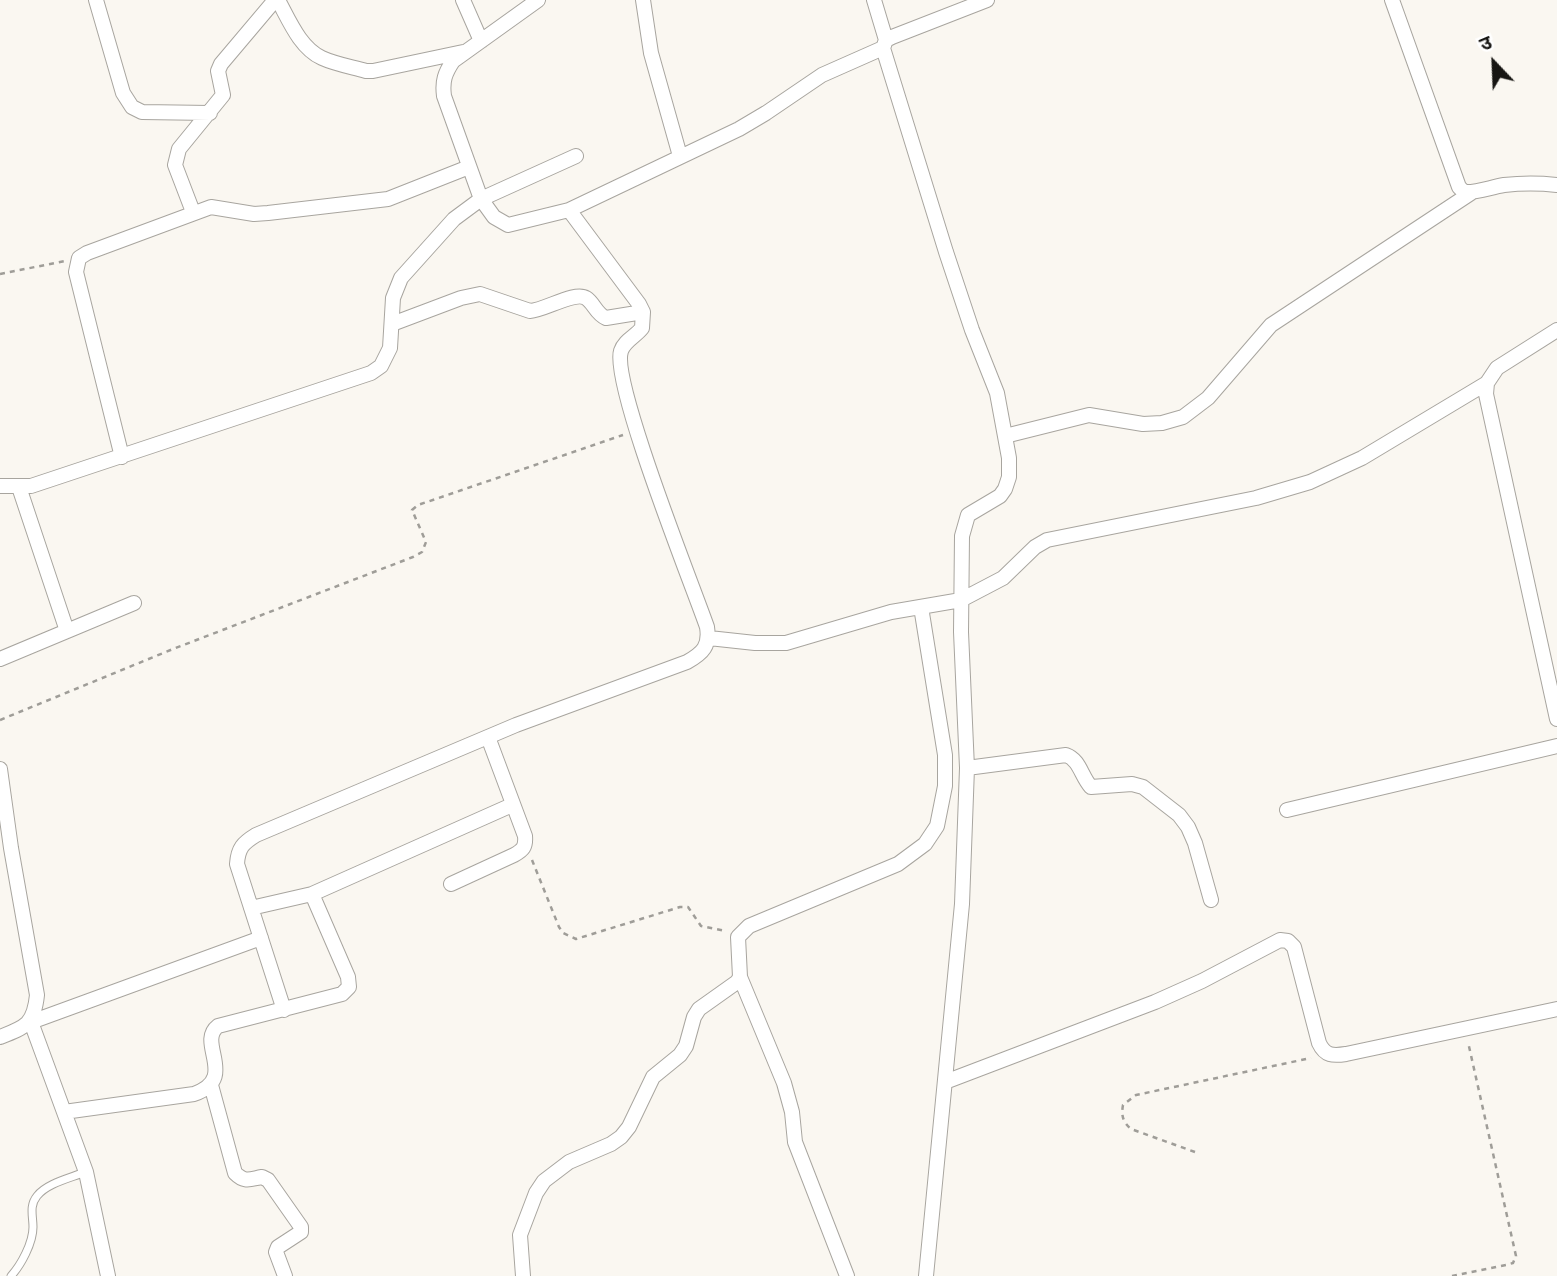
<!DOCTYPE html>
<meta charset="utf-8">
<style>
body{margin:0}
#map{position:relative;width:1557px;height:1276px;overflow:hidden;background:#faf7f1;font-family:Helvetica,"Noto Sans Devanagari",sans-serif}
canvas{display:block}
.north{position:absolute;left:1459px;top:28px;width:70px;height:70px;-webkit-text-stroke:5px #fff;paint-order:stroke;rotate:337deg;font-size:19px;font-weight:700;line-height:28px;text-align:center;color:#171613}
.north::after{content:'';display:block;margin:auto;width:24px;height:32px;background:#171613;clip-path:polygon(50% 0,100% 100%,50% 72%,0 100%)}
</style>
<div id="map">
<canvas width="1557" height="1276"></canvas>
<div class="north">उ</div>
</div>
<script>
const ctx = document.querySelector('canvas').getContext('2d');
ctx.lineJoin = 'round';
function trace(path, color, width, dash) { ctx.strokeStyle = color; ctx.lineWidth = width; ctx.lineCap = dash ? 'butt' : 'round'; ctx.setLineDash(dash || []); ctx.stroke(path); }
const service = new Path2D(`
 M11,1276C21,1265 33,1243 33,1227C33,1216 29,1206 37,1196C47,1183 71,1178 85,1172`);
const minor = new Path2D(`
 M96,0L123,93L132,107L142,112L210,113
 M278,0C289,20 300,48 322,58C335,64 352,67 366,71H373L463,52
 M463,0L481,41
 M538,0L453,61C445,73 442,81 444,96L481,199L494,217L508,225L569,210
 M643,0L651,53L680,156
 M874,0L886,40
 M1392,0L1459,187L1464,192C1477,193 1491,187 1504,185C1522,183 1539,183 1557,185
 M193,212L175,165L179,149L223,95L218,71L221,64L275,0
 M392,324L461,298L480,294L530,311C545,310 575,291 586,298C594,303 596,314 606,318L643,312
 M1557,330L1497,368L1487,383L1486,394L1557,719
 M1005,436L1089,415L1143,424L1162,423L1183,417L1208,398L1271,325L1471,193
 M122,457L76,272L79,258L87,253L211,207L254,214L268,213L388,199L469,167
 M0,486H31L371,373L381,366L390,348L393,298L401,278L454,219L481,199L576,156
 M19,487L67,631
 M709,638L755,643H786L891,612L961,600L1003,578L1035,547L1047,540L1256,498L1310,482L1362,458L1487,383
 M0,659L134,603
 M967,768L1066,755C1080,760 1081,776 1091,787L1132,784L1143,787L1179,815L1188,827L1195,843L1211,900
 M0,769L11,848L37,995C34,1024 26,1027 0,1037
 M1287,810L1557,746
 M451,884L514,855C523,850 526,847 525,836L488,737
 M251,908L312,894L512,805
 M740,977L784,1083L792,1112L795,1142L847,1276
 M284,1010L237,864C238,848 243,843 256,835L516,725L687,662C703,653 710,646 707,627C692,584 611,382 621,351C624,341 636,336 642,328L643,312L639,304L569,210L739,129L766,113L822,75L883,48
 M945,1082L1155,1002L1202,981L1280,940L1288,941L1294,947L1319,1043C1325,1056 1333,1056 1346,1054L1557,1009
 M211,1085L235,1173C245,1183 250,1179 262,1177L268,1180L301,1227V1232L278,1247L276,1252L285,1276
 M64,1112L194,1094C239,1078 196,1043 218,1026L342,994L349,987L348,977L312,894
 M108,1276L86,1172L31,1022L261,938
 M523,1276L520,1235L536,1193L544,1181L569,1162L611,1144L621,1137L629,1127L653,1077L680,1055L686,1046L694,1017L699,1009L737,982L740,977L738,937L749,926L898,864L925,844L937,826L945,786V755L921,607
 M926,1276L962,904L967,768L961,632L962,536L968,515L1000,496L1005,489L1009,477V458L997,393L972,330L946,252L883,48L886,40L892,37L987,0`);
trace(service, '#a8a59f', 9);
trace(minor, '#a8a59f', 16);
trace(new Path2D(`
 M0,274L65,261
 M0,720L173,649L413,557L422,552L426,542L412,510L418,505L623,435
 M532,860L559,927L563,933L576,939L680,907H688L701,926L726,931
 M1195,1152L1131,1129C1123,1122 1121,1116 1123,1105L1136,1095L1311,1058
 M1452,1276L1506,1265L1513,1263L1516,1256L1468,1042`), '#9f9d98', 2.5, [5, 5]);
trace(service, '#fff', 7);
trace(minor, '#fff', 14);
</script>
